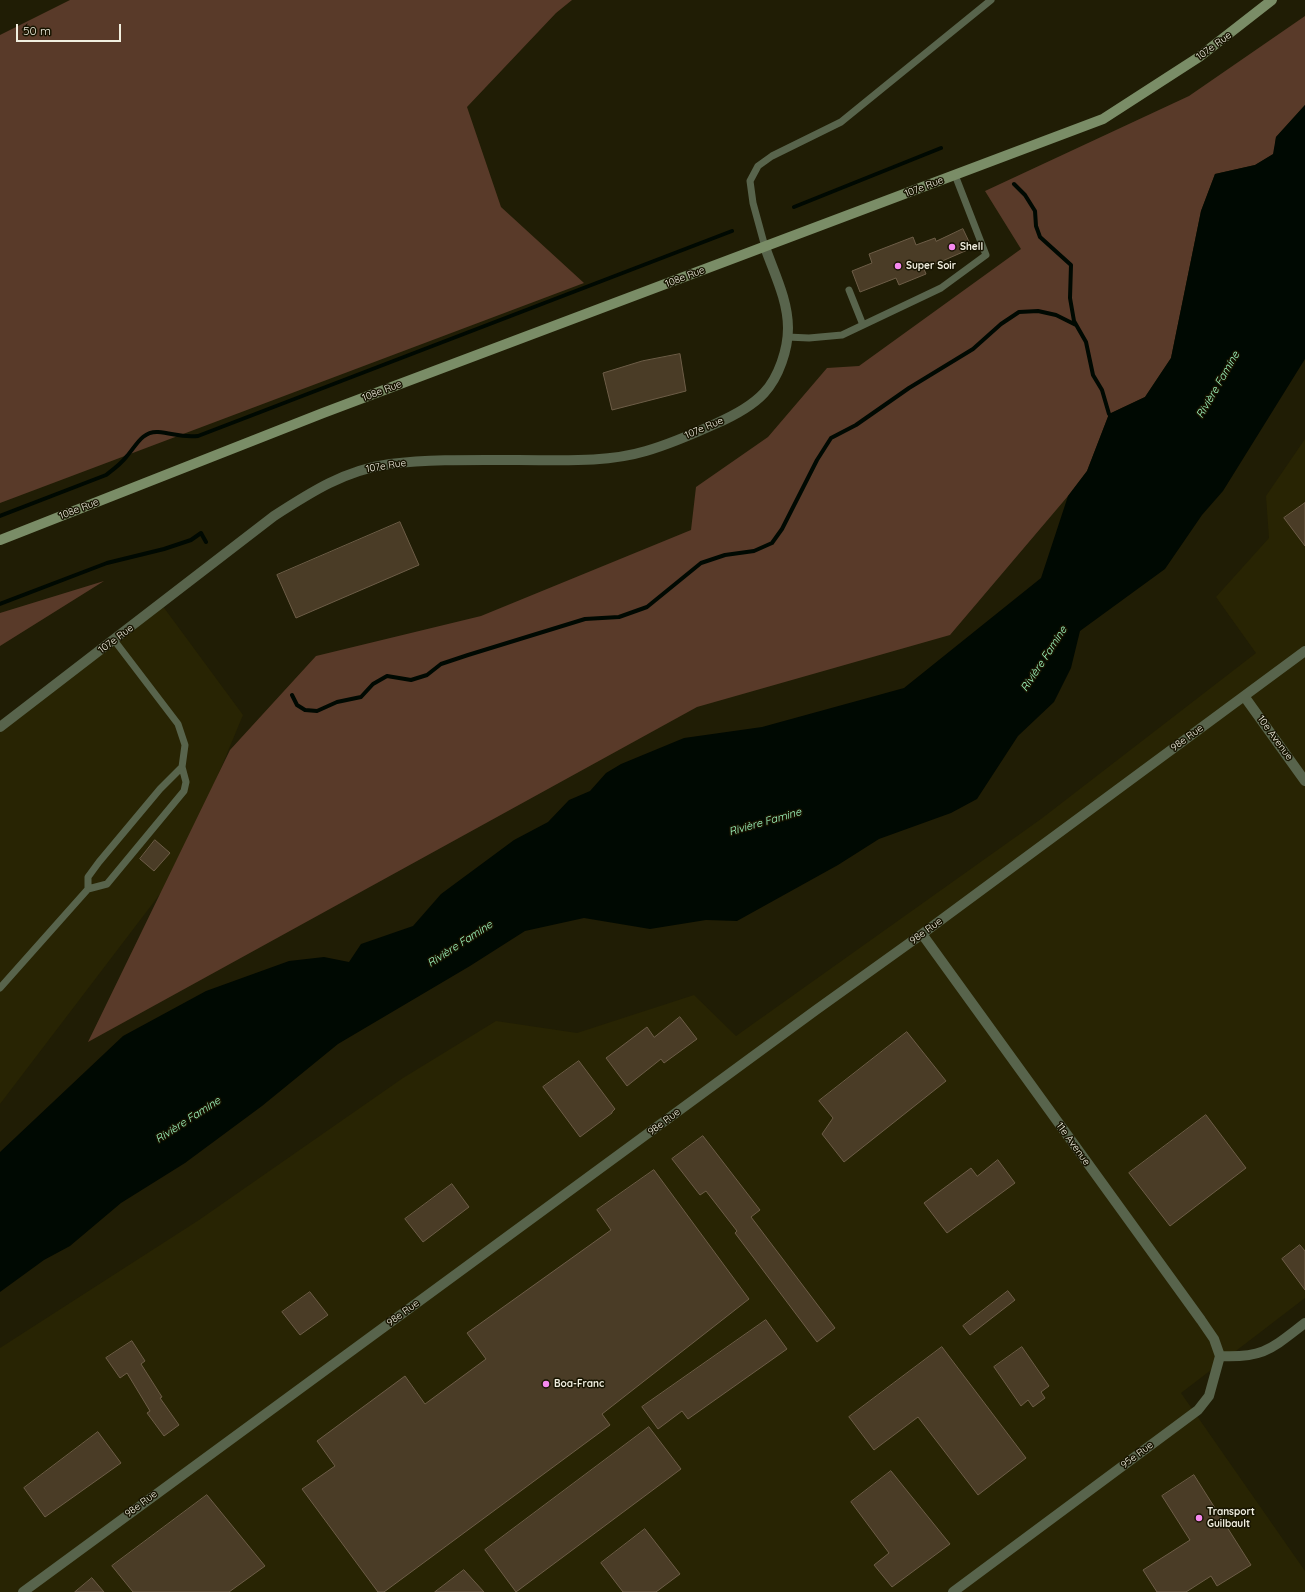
<!DOCTYPE html>
<meta charset="utf-8">
<style>
body{margin:0}
#map{position:relative;width:1305px;height:1592px;overflow:hidden;background:#201d05;font-family:Quicksand,sans-serif}
canvas{display:block}
.scale{position:absolute;left:16px;top:24px;width:105px;height:18px;box-sizing:border-box;border:2px solid #f1efe0;border-top:0;padding-left:5px;font-size:12px;line-height:14px;white-space:nowrap;color:#f1efe0;-webkit-text-stroke:3px #171400;paint-order:stroke}
</style>
<div id="map">
<canvas width="1305" height="1592"></canvas>
<div class="scale">50 m</div>
</div>
<script>
const ctx = document.querySelector('canvas').getContext('2d');
ctx.lineJoin = 'round';
function paint(path, color) { ctx.fillStyle = color; ctx.fill(path, 'evenodd'); }
function trace(path, color, width, dash) { ctx.strokeStyle = color; ctx.lineWidth = width; ctx.lineCap = dash ? 'butt' : 'round'; ctx.setLineDash(dash || []); ctx.stroke(path); }
function drawText(font, color, halo, rows, align = 'center') {
  ctx.font = font + ' Quicksand,sans-serif'; ctx.lineWidth = 3; ctx.setLineDash([]); ctx.textBaseline = 'middle'; ctx.strokeStyle = halo; ctx.fillStyle = color; for (const [text, x, y, turn = 0] of rows) {
    ctx.save(); ctx.translate(x, y); ctx.rotate((+turn || 0) * Math.PI / 180); ctx.textAlign = isNaN(turn) ? turn : align; if (halo) ctx.strokeText(text, 0, 0); ctx.fillText(text, 0, 0); ctx.restore();
  }
}
paint(new Path2D(`
 M1305,439V1298L1181,1393L1305,1571V1592H0V1348L199,1220L403,1078L496,1021L577,1033L694,995L736,1036L1041,819L1256,653L1216,597L1269,538L1266,496Z
 M162,605L243,715L179,869L0,1104V732Z`), '#282403');
paint(new Path2D(`
 M70,0H572L556,13L467,107L501,207L584,283L0,503V35Z
 M1305,16V105L1276,137L1274,154L1255,165L1215,174L1201,211L1171,358L1145,397L1109,414L1087,471L1068,496L950,635L697,707L88,1042L230,750L316,656L481,616L691,530L696,487L768,437L827,368L859,366L1021,249L985,191L1189,96Z
 M104,581L0,646V613Z`), '#593a29');
paint(new Path2D(`
 M1305,105V359L1223,491L1202,515L1165,569L1080,631L1071,668L1054,702L1018,736L977,799L951,813L879,839L838,865L737,921L706,920L650,929L584,918L525,931L470,966L338,1044L262,1106L185,1163L121,1203L70,1246L44,1260L0,1292V1152L123,1036L206,991L289,961L324,957L349,962L361,944L413,926L441,894L514,840L548,822L569,800L590,791L606,773L621,764L684,738L762,727L904,688L1041,578L1068,496L1087,471L1109,414L1145,397L1171,358L1201,211L1215,174L1255,165L1273,154L1276,137Z`), '#000902');
trace(new Path2D(`
 M1014,184L1025,195L1035,211L1036,226L1040,237L1071,265L1070,298L1074,321L1086,342L1093,375L1102,390L1109,414L1113,417
 M794,207L941,148
 M0,516L106,475C114,469 121,464 127,456C136,446 142,431 158,432C173,433 181,438 198,436L732,231
 M0,604L107,563L164,549L191,540L201,533L206,542
 M292,695L297,705L305,710L317,711L337,702L361,697L373,684L387,676L411,680L427,675L441,664L468,655L585,619L619,617L647,607L701,563L725,555L754,551L772,543L782,529L817,460L831,438L856,425L909,388L973,349L1001,324L1019,312L1038,311L1056,315L1076,325`), '#000902', 4);
const building = new Path2D(`
 M963,229L972,248L924,269L926,274L899,285L896,278L860,292L852,271L872,263L869,254L913,237L916,245L935,238L936,241Z
 M680,354L686,391L612,410L603,373L642,361Z
 M1305,503V546L1284,518Z
 M400,522L419,565L296,618L277,575Z
 M155,840L170,853L154,871L140,859Z
 M680,1017L697,1039L664,1063L661,1059L627,1086L606,1058L647,1027L654,1037Z
 M907,1032L946,1081L844,1162L822,1134L833,1118L819,1101Z
 M579,1061L615,1109L612,1112V1113L580,1137L543,1087Z
 M1206,1115L1246,1168L1170,1226L1129,1173Z
 M703,1136L760,1210L751,1217L835,1328L817,1342L735,1233L737,1231L706,1191L700,1195L672,1159Z
 M998,1160L1015,1183L947,1233L924,1203L971,1168L977,1176Z
 M654,1170L749,1299L602,1414L610,1425L384,1592H378L302,1489L335,1466L317,1441L405,1376L425,1404L486,1359L467,1333L611,1230L597,1210Z
 M452,1184L469,1207L423,1242L405,1219Z
 M1300,1245L1305,1251V1290L1282,1259Z
 M1008,1291L1015,1300L970,1335L963,1326Z
 M310,1292L328,1315L300,1335L282,1312Z
 M766,1320L787,1349L688,1419L682,1411L658,1429L642,1407Z
 M132,1341L145,1361L141,1364L162,1397L160,1398L179,1425L164,1436L147,1413L150,1411L127,1373L120,1378L106,1358Z
 M942,1347L1026,1458L978,1495L918,1417L874,1450L849,1417Z
 M1022,1347L1049,1386L1041,1392L1045,1398L1033,1407L1028,1400L1021,1406L994,1367Z
 M649,1427L681,1469L516,1592L485,1550Z
 M98,1432L121,1463L45,1517L24,1488Z
 M891,1471L950,1544L892,1587L874,1565L889,1553L851,1502Z
 M1194,1475L1251,1565L1217,1586L1211,1576L1186,1592H1157L1143,1570L1190,1540L1162,1496Z
 M207,1495L265,1566L229,1592H133L112,1566Z
 M645,1529L680,1574L656,1592H623L601,1563Z
 M464,1570L484,1592H435Z
 M92,1578L104,1592H75Z`);
paint(building, '#4a3c26');
trace(building, '#6d5d47', 1);
trace(new Path2D(`
 M765,247L753,203L750,181L758,166L772,156L841,122L991,0
 M849,290L863,325
 M787,337L809,338L842,335L941,288L986,255L955,175
 M88,889V877L99,862L160,789L182,767
 M0,988L88,889L107,884L184,791L186,782L182,767L185,745L178,724L114,640`), '#58644c', 7);
trace(new Path2D(`
 M1244,696L1305,781
 M0,727L274,516C311,492 345,470 390,464C432,459 476,460 518,460C560,460 606,463 646,451C670,444 693,434 715,424C731,417 752,406 764,393C779,377 788,349 788,328C788,300 774,273 765,247
 M922,934L1201,1320L1214,1339L1220,1356
 M1220,1356C1264,1358 1271,1349 1305,1323
 M23,1592L816,1010L922,934L1305,651
 M953,1592L1198,1410L1209,1396L1220,1356`), '#58644c', 10);
trace(new Path2D(`
 M0,540L323,413L1103,119L1199,57L1272,0`), '#7a8d67', 10);
for (const [x, y, r, color] of [
 [952,247,4,"#f689ee"],
 [898,266,4,"#f689ee"],
 [546,1384,4,"#f689ee"],
 [1199,1518,4,"#f689ee"]
]) { const dot = new Path2D(); dot.arc(x, y, r, 0, 2 * Math.PI); ctx.fillStyle = color; ctx.fill(dot); trace(dot, '#171400', 1.5); }
drawText('10px', '#f1efe0', '#171400', [
 ["107e Rue",1214,46,-36],
 ["107e Rue",924,187,-21],
 ["108e Rue",685,277,-21],
 ["108e Rue",382,391,-21],
 ["107e Rue",704,428,-23],
 ["107e Rue",386,466,-9],
 ["108e Rue",79,509,-21],
 ["107e Rue",116,639,-37],
 ["98e Rue",1187,738,-36],
 ["10e Avenue",1275,738,54],
 ["98e Rue",926,931,-36],
 ["98e Rue",664,1122,-37],
 ["11e Avenue",1073,1144,54],
 ["98e Rue",403,1313,-36],
 ["95e Rue",1137,1455,-37],
 ["98e Rue",141,1504,-37]
]);
drawText('bold 10px', '#f1efe0', '#171400', [
 ["Shell",960,247],
 ["Super Soir",906,266],
 ["Boa-Franc",554,1384],
 ["Transport",1207,1512],
 ["Guilbault",1207,1524]
], 'left');
drawText('italic 11px', '#a1fcc3', '#171400', [
 ["Rivière Famine",1218,385,-60],
 ["Rivière Famine",1044,659,-57],
 ["Rivière Famine",765,822,-16],
 ["Rivière Famine",460,944,-33],
 ["Rivière Famine",188,1120,-33]
]);
</script>
